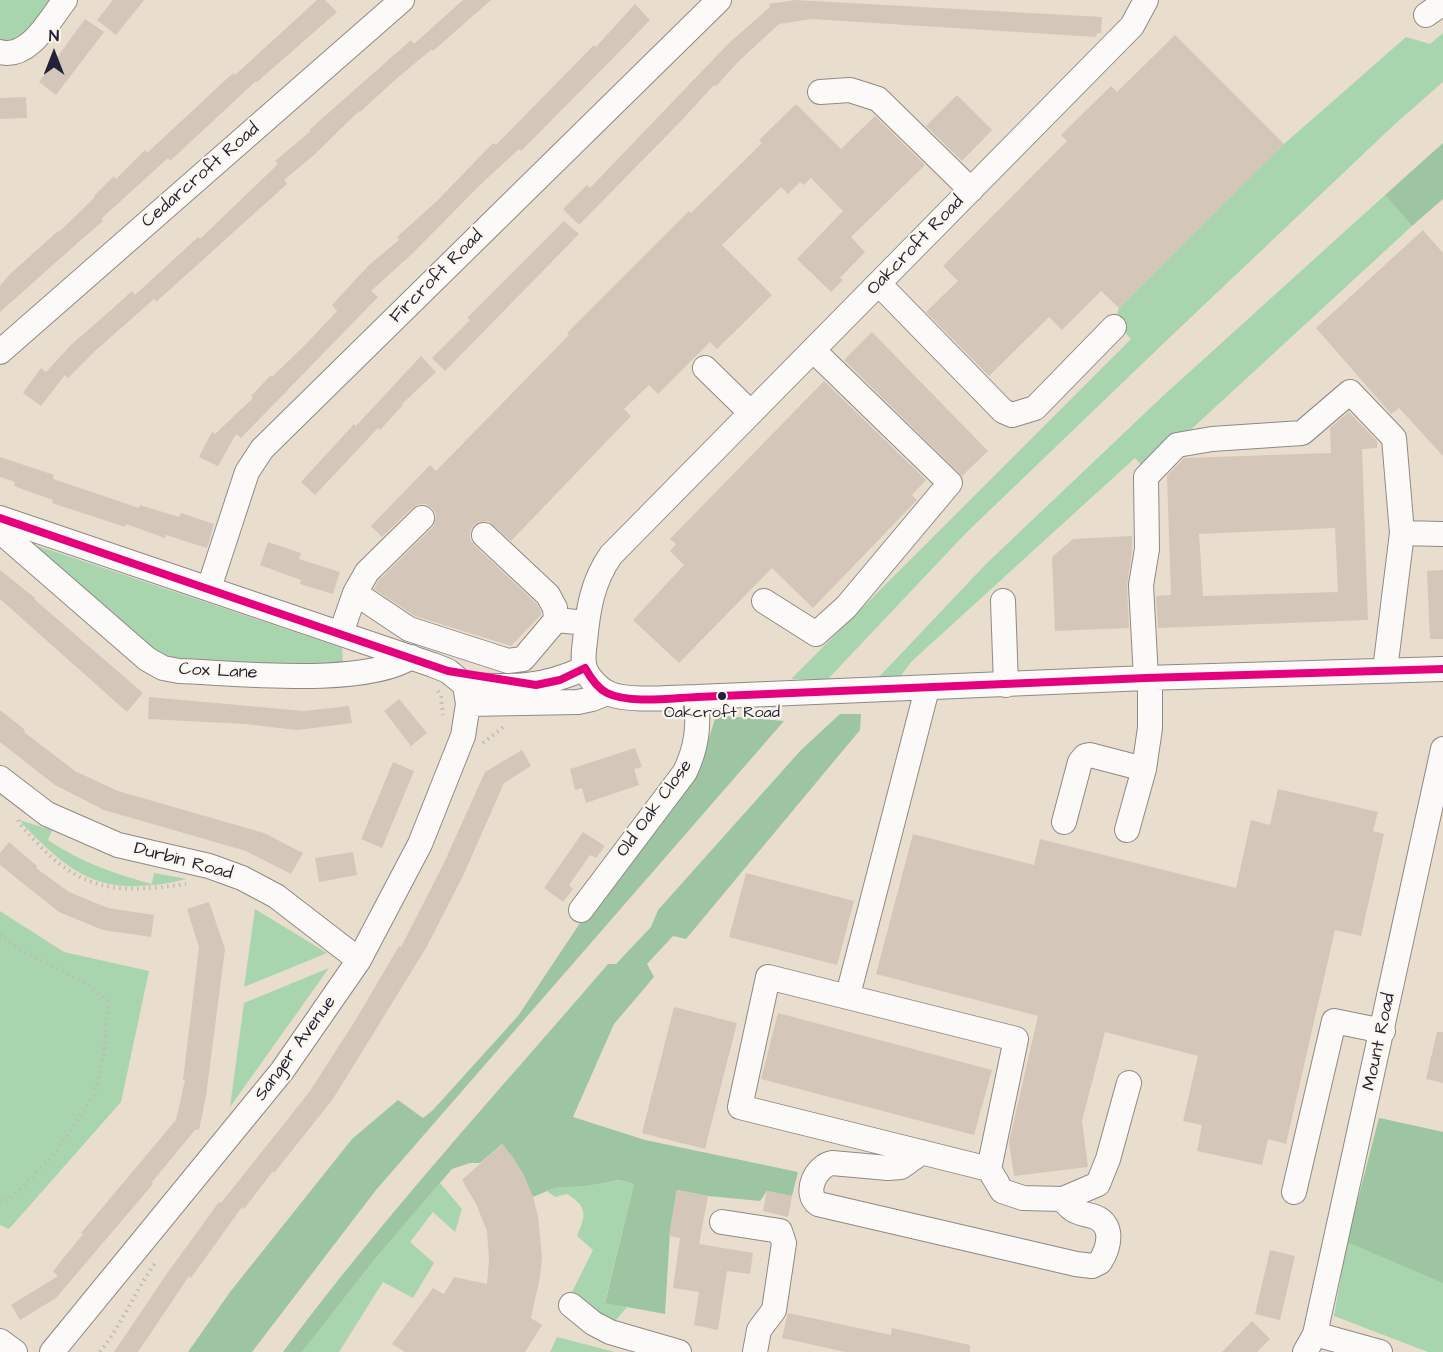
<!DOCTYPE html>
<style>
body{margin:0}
#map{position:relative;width:1443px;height:1352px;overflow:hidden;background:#e9dece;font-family:"Architects Daughter",sans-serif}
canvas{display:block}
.north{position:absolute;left:24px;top:24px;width:60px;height:60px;-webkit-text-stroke:4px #fbf7ec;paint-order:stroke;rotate:0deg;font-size:16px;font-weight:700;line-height:24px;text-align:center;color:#22223b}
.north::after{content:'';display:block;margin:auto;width:21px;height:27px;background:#22223b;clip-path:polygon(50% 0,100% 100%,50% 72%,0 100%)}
</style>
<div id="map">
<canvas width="1443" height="1352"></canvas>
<div class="north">N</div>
</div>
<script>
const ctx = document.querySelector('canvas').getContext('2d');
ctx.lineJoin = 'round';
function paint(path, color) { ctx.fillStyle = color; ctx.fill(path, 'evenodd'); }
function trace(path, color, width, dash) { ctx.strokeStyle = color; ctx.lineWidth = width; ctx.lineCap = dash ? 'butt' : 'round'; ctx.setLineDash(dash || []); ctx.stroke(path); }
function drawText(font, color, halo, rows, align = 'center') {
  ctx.font = font + ' "Architects Daughter",sans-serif'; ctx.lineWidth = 4.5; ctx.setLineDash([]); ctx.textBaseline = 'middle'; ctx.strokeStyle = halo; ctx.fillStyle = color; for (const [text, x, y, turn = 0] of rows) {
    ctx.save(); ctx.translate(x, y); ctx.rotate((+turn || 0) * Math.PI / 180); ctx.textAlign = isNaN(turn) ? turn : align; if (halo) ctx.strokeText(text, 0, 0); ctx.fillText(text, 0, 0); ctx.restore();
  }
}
paint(new Path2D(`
 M0,0H53L21,41L0,44Z
 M1443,33V82L1395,124L1166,341L966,533L828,679H791L1131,339L1115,321L1119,308L1284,144L1406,37L1430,44Z
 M1385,195L1412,226L1146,471L1135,458L911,662L900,677L877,679L987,563L1164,395Z
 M32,544L342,648L343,664L168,662Z
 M19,820L52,830L48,840C80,862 115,874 152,884L154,873L187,879C105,898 75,880 19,820Z
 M255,909L327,953L244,987Z
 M0,911L64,952L149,971L121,1102L9,1229L0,1225Z
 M329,968L230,1107L244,1003Z
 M1379,1118L1443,1132V1352H1428L1334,1316L1347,1242Z
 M619,1180L634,1184L605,1302L627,1307L606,1332L563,1310L593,1250L577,1236C586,1215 588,1207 567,1194L555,1197L547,1191L554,1188L587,1186Z
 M440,1183L462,1209L455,1232L433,1212L410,1242L434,1263L413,1298L383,1282L339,1352H302L375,1259Z
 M557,1337L615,1352H550Z`), '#a9d5ae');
paint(new Path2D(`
 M1443,143V199L1412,226L1385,195Z
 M840,714H861L860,730L686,939L673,936L647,964L654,977L614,1024L573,1117L645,1140L798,1172L792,1196L767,1191L760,1201L708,1196L677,1190L670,1231L665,1314L605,1303L634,1184L619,1180L587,1186L554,1188L533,1197L514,1159L502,1144L480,1163H470L452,1169L375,1259L302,1352H283C383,1217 498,1092 608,964H616L651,927L658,910L801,750Z
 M716,715L784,721L376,1190L252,1352H188L230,1292L352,1139L398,1100L423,1118L433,1110L518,1016L580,923L702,761Z
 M1379,1118L1443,1132V1283L1347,1242Z`), '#9ec5a2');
paint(new Path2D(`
 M113,0H144L116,35L97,20Z
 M317,0H325L337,12L257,82L256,81L170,161L168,158L101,219L103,221L82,239L0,312V286L9,275L58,231L59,232L95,197L94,196L114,176L116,179L145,150L147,153L233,73L235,75Z
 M463,0H491L433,51L432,49L395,80L360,112L359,111L314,155L284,180L287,184L156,302L154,299L95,351L68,378L65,375L41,406L23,393L41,368L46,372L72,344L111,310L132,291L135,295L198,237L200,239L278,164L275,161L311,131L309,130L411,40L414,44Z
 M795,0L1102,17L1101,33H1097L1096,37L812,19L779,24L740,60L716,86L714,85L680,122L579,225L563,209L587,185L590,188L729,43L770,7L769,4Z
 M635,4L650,20L622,49L521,151L519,149L479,186L412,254L371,291L378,297L241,438L236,434L218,466L199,457L212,432L215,434L253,398L251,396L271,375L272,377L308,342L337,311L332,305L369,265L399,240L397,237L437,201L493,143L496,145L594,45L596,47Z
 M85,19L104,32L56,95L39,82Z
 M1175,35L1284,144L1119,308L1101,291L1062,330L1049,317L989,376L926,312L958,281L943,266L1067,141L1061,135L1111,86L1117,92Z
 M957,95L992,130L962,161L926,126Z
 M26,97L27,118L0,119V98Z
 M796,104L841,149L875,116L925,165L851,237L865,252L840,278L843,280L831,292L797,259L843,211L811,178L804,185L800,182L788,194L781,187L722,245L772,295L717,349L710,342L658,394L649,385L624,409L631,416L511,541L488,521L479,522L474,525L470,531V539L474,545L537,604L541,612V615L511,646L415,616L374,589L378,581L432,528L435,522L436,515L432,508L426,504H419L412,508L382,537L371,526L430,465L436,471L569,335L567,333L689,211L691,213L762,143L759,140Z
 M564,221L579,234L445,371L432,358L470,320L467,318Z
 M1423,230L1443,253V456L1399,408L1391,414L1316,328Z
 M872,332L988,451L962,476L844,360Z
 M421,356L436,372L402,404L403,405L380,430L378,428L315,495L301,482L354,424L356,426Z
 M824,381L926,480L912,495L917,500L813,608L772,568L679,663L633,620L684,565L670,551L676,544L670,539Z
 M1349,412L1377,441V448L1362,449L1368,620L1158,628L1156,596L1171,595L1167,476L1184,458L1331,453L1330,428ZM1335,528L1338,592L1203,596L1199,534Z
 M0,457L54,475L53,479L139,508L140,505L179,517L181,513L214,524L207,548L166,535L165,538L126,524L125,527L52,503L53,500L14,486L15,482L0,477Z
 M1132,536V550L1127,586L1129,628L1055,631L1052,557L1073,539Z
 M268,542L301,553L299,559L340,572L333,594L300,584L301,580L260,565Z
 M0,570L35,598L34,599L143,693L127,712L0,599Z
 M1443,570V639H1430L1427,571Z
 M149,697L304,711L349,706L352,723L297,730L245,724L148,719Z
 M399,699L427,733L411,746L384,711Z
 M0,710L25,730L24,732L75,771L118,791L264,833L303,853L291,874L246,851L104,810L55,785L0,742Z
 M635,748L642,767L634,769L639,785L586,803L582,788L575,790L570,769Z
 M522,750L531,766L504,783L463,876L426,948L333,1099L274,1173L273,1171L244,1209L242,1207L191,1278L189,1276L138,1352H114L168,1272L219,1202L221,1203L310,1091L355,1021L399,946L401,947L443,865L485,772Z
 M393,762L414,771L382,848L361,839Z
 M1278,789L1378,812L1373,831L1384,834L1361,936L1335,930L1286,1144L1268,1139L1262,1165L1197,1151L1202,1125L1183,1121L1198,1056L1105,1032L1082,1121L1088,1167L1014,1176L1009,1142L1038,1016L876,974L913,834L1034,865L1040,839L1236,888L1251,820L1270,825Z
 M583,832L605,846L596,858L590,855L569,885L573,889L563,902L544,888Z
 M9,842L37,866L36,868L69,892L108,908L154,915L151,937L103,930L59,912L0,865V853Z
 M353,852L357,875L319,882L315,858Z
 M746,873L854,901L837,965L729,937Z
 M209,902L225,949L206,1096L199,1130H195L152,1182L153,1184L56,1298L20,1320L11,1305L58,1276L53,1271L83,1234L81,1233L176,1120L185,1080H183L199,947L187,909Z
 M674,1007L737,1023L705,1149L642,1133Z
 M778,1013L992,1070L974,1135L761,1079Z
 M1437,1032H1443V1083L1426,1079Z
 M502,1144L514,1159L524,1175L533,1197L538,1216L542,1257L540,1277L531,1318L542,1325L525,1352H405L392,1344L433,1288L444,1294L454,1277L487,1284L489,1260L487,1231L476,1204L462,1180Z
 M677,1190L708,1196L699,1244L753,1253L750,1274L727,1271L718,1330L694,1325L699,1292L673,1288L680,1238L669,1236Z
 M767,1191L792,1196L788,1217L763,1211Z
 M1270,1250L1295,1256L1280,1320L1255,1314Z
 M788,1313L891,1335L892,1328L970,1345V1352H845L782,1338Z
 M1252,1321L1270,1339L1257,1352H1222Z`), '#d4c6b8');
const minor = new Path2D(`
 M1146,0L1132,26L611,555C592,582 588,610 585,641C584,650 582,660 585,669C589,679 600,690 610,694C631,702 674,697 697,697L1146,678L1443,669
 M1426,15L1443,3
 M0,52C29,60 50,19 65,0
 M820,92L850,90L878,99L971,190
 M879,284L1003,411L1012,415L1035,408L1114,327
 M0,352L402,0
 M705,368L751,413
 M0,518L433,665L448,671L465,685L468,704L463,736L420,844L359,960L282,1071L52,1352
 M0,531L147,659L163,668L179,671C236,673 365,687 411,657
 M1402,533L1443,534
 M484,535L548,595L555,608L556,620
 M209,588L247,472L262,449L719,0
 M355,593L409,629L508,661L523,659L556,620L587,623
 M764,601L816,634L846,607L950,483L813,350
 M1003,601L1006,685
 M341,633L355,593L367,572L422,518
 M1146,678L1141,585L1147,549L1146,477L1177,445L1212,439L1302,433L1350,392L1394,438L1402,533L1385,670
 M465,685C512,687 540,689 585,668
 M468,704L578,702L592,699L607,693
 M0,778L47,814L118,845L209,866L242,878L276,896L359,960
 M1064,822L1080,762L1085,756L1090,755L1144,769
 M1127,830L1144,769L1150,728V678
 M581,910L685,772C698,744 698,728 697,697
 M768,977L1016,1039L989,1169L740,1107Z
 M848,995L927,689
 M922,1152L901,1167L888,1168L832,1163C816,1166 803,1193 818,1204L1076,1264L1092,1266L1100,1262C1109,1248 1115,1225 1095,1217C1087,1214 1079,1214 1072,1209C1068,1206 1065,1202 1062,1199
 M989,1169L1002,1191L1023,1198L1063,1199L1098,1184L1108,1159L1129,1083
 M1294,1192L1334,1021L1383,1031
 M722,1222L780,1231L784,1243L774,1310L759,1330L755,1352
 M571,1305L593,1323L610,1332L679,1352
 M1315,1334L1380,1352
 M0,1341L15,1352
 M1305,1352L1315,1334L1443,749`);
trace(minor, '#8f8985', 26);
trace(new Path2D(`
 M438,691L441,697L443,715
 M483,743L506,725
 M18,820C24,831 34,839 42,848C88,895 127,892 186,884
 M0,935L21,950L87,984L108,1001L104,1054L94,1095L53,1156L10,1199L0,1201
 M100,1352C122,1324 135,1291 156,1262`), '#bdbaba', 4, [1.5, 4.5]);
trace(minor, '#fcfaf8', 24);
trace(new Path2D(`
 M0,518L448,671L536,685L560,680L585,668C590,677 597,688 607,693C629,704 672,698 697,697L1146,678L1443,669`), '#e5007d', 8);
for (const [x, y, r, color] of [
 [722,696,5,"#22223b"]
]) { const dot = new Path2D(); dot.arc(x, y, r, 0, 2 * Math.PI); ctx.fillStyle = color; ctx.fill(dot); trace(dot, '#fbf7ec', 2); }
drawText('16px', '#22223b', '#fbf7ec', [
 ["Oakcroft Road",722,714]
]);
drawText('18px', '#22223b', '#fbf7ec', [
 ["Cedarcroft Road",201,176,-41],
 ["Oakcroft Road",916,246,-46],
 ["Fircroft Road",437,277,-45],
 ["Cox Lane",218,672,3],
 ["Old Oak Close",655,809,-54],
 ["Durbin Road",183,862,15],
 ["Mount Road",1380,1042,-78],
 ["Sanger Avenue",296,1049,-54]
]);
</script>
